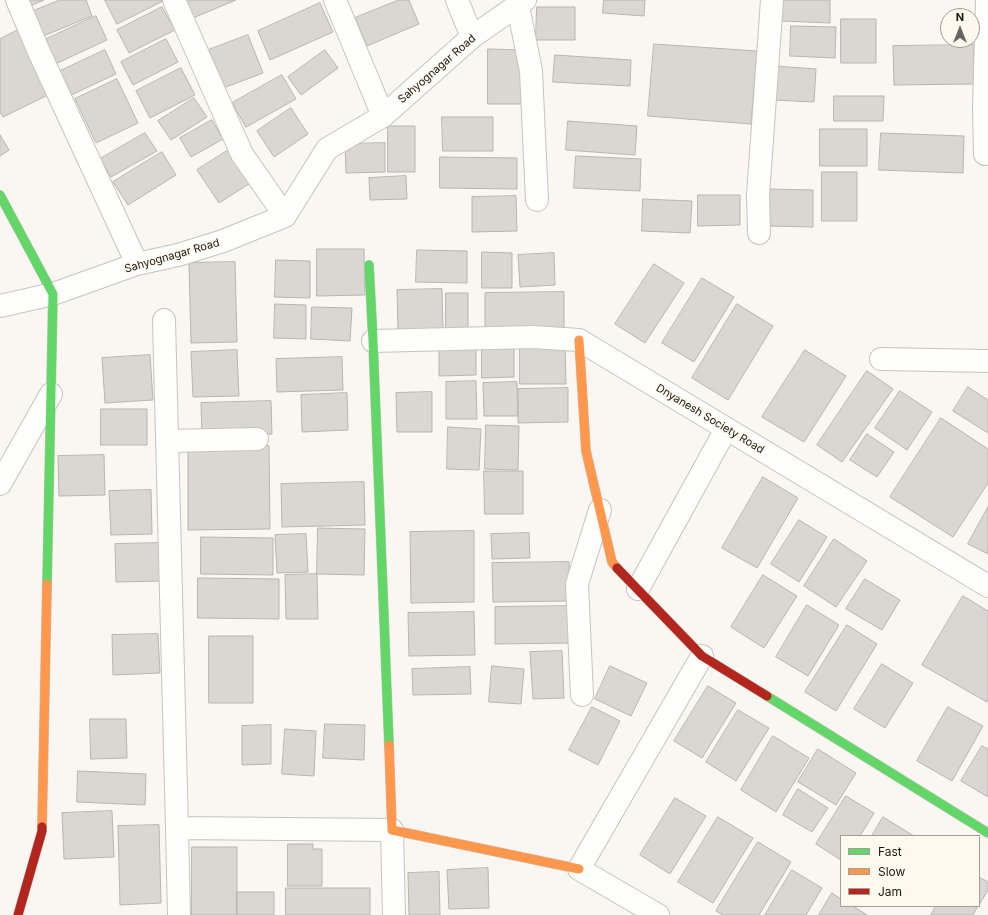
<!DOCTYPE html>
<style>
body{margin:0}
#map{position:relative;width:988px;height:915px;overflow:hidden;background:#faf7f2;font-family:Inter,sans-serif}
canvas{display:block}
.legend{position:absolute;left:840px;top:835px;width:140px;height:72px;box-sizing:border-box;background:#fef8ee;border:1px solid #a39e97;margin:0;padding:5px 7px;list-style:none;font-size:12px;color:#1a1815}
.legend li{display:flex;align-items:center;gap:8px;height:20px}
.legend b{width:20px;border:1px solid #a39e97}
.north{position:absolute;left:940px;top:8px;width:40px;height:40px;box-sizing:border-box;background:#fef8ee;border:1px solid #a39e97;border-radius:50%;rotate:0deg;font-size:11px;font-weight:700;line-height:16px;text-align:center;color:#1a1815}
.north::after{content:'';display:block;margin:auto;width:14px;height:18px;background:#686662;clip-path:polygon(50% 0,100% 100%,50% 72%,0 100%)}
</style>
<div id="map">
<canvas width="988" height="915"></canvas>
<ul class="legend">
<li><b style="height:5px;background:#63d668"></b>Fast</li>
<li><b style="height:5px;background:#ff974d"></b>Slow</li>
<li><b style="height:5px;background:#b3261e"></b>Jam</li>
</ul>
<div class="north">N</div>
</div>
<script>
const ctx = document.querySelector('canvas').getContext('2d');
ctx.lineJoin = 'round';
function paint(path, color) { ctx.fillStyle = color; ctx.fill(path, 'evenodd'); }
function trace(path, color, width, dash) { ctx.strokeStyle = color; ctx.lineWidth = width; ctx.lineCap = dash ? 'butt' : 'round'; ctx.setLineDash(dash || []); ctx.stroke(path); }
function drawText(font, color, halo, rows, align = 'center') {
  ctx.font = font + ' Inter,sans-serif'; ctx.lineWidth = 3; ctx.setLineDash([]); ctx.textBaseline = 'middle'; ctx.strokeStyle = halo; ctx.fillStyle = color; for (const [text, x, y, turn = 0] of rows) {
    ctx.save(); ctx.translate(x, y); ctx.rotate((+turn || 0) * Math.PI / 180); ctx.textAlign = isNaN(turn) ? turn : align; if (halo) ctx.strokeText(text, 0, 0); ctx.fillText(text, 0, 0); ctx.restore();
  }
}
const building = new Path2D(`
 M25,0H44L28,7Z
 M60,0H86L92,16L41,37L31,12Z
 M105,0H163V1L117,24Z
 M185,0H236L193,18Z
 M399,0H409L419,24L367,46L355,18Z
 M604,0H645L644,16L603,13Z
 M782,0H830V23L781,21Z
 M320,3L333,32L270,60L258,31Z
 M162,7L175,30L129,53L117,30Z
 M537,7H575V40H536Z
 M96,16L107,40L53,65L42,41Z
 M841,19H876V63H841Z
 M791,26L836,27L835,58L790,56Z
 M18,30L50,94L3,117L0,112V39Z
 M248,35L263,73L218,90L203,52Z
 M166,39L178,62L133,85L121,62Z
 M654,44L757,51L751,124L648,116Z
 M974,45V84L894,85L893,46Z
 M488,49L524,50L523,104H488Z
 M105,50L116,74L69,96L58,72Z
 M325,50L338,68L301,95L288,77Z
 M555,55L631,60L630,86L553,82Z
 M775,66L816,69L814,102L773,100Z
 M181,68L195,95L150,118L136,91Z
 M282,75L296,99L246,127L232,103Z
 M117,79L138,123L96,143L75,99Z
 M834,96H884L883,121H834Z
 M194,98L207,117L171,140L158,121Z
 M291,108L308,134L274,157L257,131Z
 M442,117H493V151H443Z
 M212,120L223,139L191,157L180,138Z
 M568,121L637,126L635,155L566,150Z
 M388,126H415V172H388Z
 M820,129H867V166H820Z
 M145,133L157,151L111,177L100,159Z
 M881,133L964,136L963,173L879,170Z
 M0,135L9,150L0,156Z
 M385,143V172L346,173L345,144Z
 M230,149L252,182L219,203L197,170Z
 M162,152L176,175L128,205L113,182Z
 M576,156L641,159L640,191L574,188Z
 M440,157L517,158V189L440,188Z
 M822,172H857V221H822Z
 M406,176L407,199L370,200L369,178Z
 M769,189L813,190V227L769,226Z
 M698,195H740V225L698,226Z
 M516,196L517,231L472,232V197Z
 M643,199L692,201L690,233L642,231Z
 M317,249H364L365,295L317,296Z
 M417,250L467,251V283L416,282Z
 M482,252L512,253V288H482Z
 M554,253L555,285L520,287L518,255Z
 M276,260L310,261V298L275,297Z
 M235,262L237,342L191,343L189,263Z
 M654,264L684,283L645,343L615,324Z
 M702,278L734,297L694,362L662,343Z
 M442,289L443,329L398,330L397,290Z
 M564,292V330L485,331V293Z
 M446,293H468V334H446Z
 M275,304L306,305V339L274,338Z
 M737,304L773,326L728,400L692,378Z
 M312,307L352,308L350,341L311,339Z
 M476,344V375L439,376V345Z
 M482,344H514V377L482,378Z
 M520,344H565L566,384H520Z
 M237,350L239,396L193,397L191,352Z
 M805,350L846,376L804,442L762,417Z
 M150,355L153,400L105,403L102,358Z
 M342,357L343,390L277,392L276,359Z
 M867,371L893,389L842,462L817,445Z
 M476,381L477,419H446V382Z
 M517,382L518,416H484L483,383Z
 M968,387L988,400V433L953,411Z
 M568,388V422L518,423V389Z
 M900,391L932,412L907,450L875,428Z
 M432,392V432H397L396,393Z
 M347,393L348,430L302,432L301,395Z
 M271,401L272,434L202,436L201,403Z
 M101,409H147V445H101Z
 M941,418L988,449V483L953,537L890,497Z
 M486,425L519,426L518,470L485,469Z
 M448,427L481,429L479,470L447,469Z
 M867,434L894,452L877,477L850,460Z
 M269,446L270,529L188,530V447Z
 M104,455L105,495L59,496L58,456Z
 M484,471H523V514H485Z
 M763,477L798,498L757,568L722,548Z
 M364,482L365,525L282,527L281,484Z
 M151,490L152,534L111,535L109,491Z
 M988,507V554L968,544Z
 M799,520L827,537L799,582L771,564Z
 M318,528L365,529L364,575L317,574Z
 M474,531V602L411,603L410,532Z
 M529,533L530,558L492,559L491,534Z
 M306,534L308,572L277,573L275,535Z
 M201,537L273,538V575L201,574Z
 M834,539L867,561L836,607L804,586Z
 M163,543V581L116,582L115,544Z
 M569,562L570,601L493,602L492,563Z
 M317,574L318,619H286L285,575Z
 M763,575L797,596L764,648L731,627Z
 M198,578L279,579V619L198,618Z
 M865,579L900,600L882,630L846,609Z
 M963,596L988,611V700L987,702L922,665Z
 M807,605L839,625L808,676L776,657Z
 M570,606L571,643L495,644V607Z
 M474,612L475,655L409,656L408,613Z
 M847,625L877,644L836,711L805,692Z
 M158,634L160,673L113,675L112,635Z
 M209,636H253V703H209Z
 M562,651L564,698L533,699L530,652Z
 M882,664L913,683L885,728L854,709Z
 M492,666L524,669L521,704L489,702Z
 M610,666L647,683L631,716L595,699Z
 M470,667L471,694L413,695L412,669Z
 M708,686L736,703L702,758L674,741Z
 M592,707L620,721L598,765L569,750Z
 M948,707L983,726L952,781L917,761Z
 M738,710L769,728L736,781L706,762Z
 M90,719H126L127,758L91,759Z
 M325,724L365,725L364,760L323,758Z
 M271,725V764L242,765V726Z
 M285,729L316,731L314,776L282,774Z
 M773,736L809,758L776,812L741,790Z
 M982,746L988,749V797L961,781Z
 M818,749L856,773L836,805L798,782Z
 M78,771L146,774L145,805L77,802Z
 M798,789L828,808L812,832L783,815Z
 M846,796L874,813L860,836H841V860L816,844Z
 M675,798L706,816L670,874L640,855Z
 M112,811L114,857L64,859L62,813Z
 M718,817L753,838L713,903L678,882Z
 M883,817L914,836H872Z
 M159,825L161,903L120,905L118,826Z
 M758,842L791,862L759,915H723L716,911Z
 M288,844H313V849H322V886H288Z
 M192,847H237V915H192Z
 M488,868L489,908L449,909L447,870Z
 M792,870L822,888L806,915H765Z
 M439,872L440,915H409L408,873Z
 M979,877L988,882V890L979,905Z
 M286,888H370V915H286Z
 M237,892H274V915H237Z
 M832,893L841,899V906H853L867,915H819Z
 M936,906H978L973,915H931Z`);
paint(building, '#dad7d3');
trace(building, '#b7b4b1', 1);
const street = new Path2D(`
 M17,0L39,52L137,264
 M174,0L242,154L285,216
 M335,0L383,116
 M457,0L472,37
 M518,6L531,71L537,200
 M985,154L984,108L987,0
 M759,233L758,195L772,0
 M0,306L53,294L137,264L178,255L223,241L285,216L327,149L383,116L472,37L525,0
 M164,320L177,828L179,915
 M373,341L533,337L579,340L988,586
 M881,359L988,361
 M168,441L257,439
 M0,484L51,394
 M638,589L726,429
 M582,695L577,584L600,510
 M177,828L392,830L394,915
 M658,915L579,869L702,656`);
const fast = new Path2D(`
 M0,195L53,294L47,584
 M369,265L373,341L389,745
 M767,696L988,833`);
const slow = new Path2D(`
 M579,340L586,451L612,562L617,568
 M389,745L392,830L579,869
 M42,827L47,584`);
const jam = new Path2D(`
 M617,568L702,656L767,696
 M18,915L42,831V827`);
trace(street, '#c6c4c0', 24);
trace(fast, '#c6c4c0', 10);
trace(slow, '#c6c4c0', 10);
trace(jam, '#c6c4c0', 10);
trace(street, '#fefefd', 22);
trace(fast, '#63d668', 9);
trace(slow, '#ff974d', 9);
trace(jam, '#b3261e', 9);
drawText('11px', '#1a1815', '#fef8ee', [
 ["Sahyognagar Road",437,69,-41],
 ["Sahyognagar Road",172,256,-16],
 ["Dnyanesh Society Road",710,419,31]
]);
</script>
